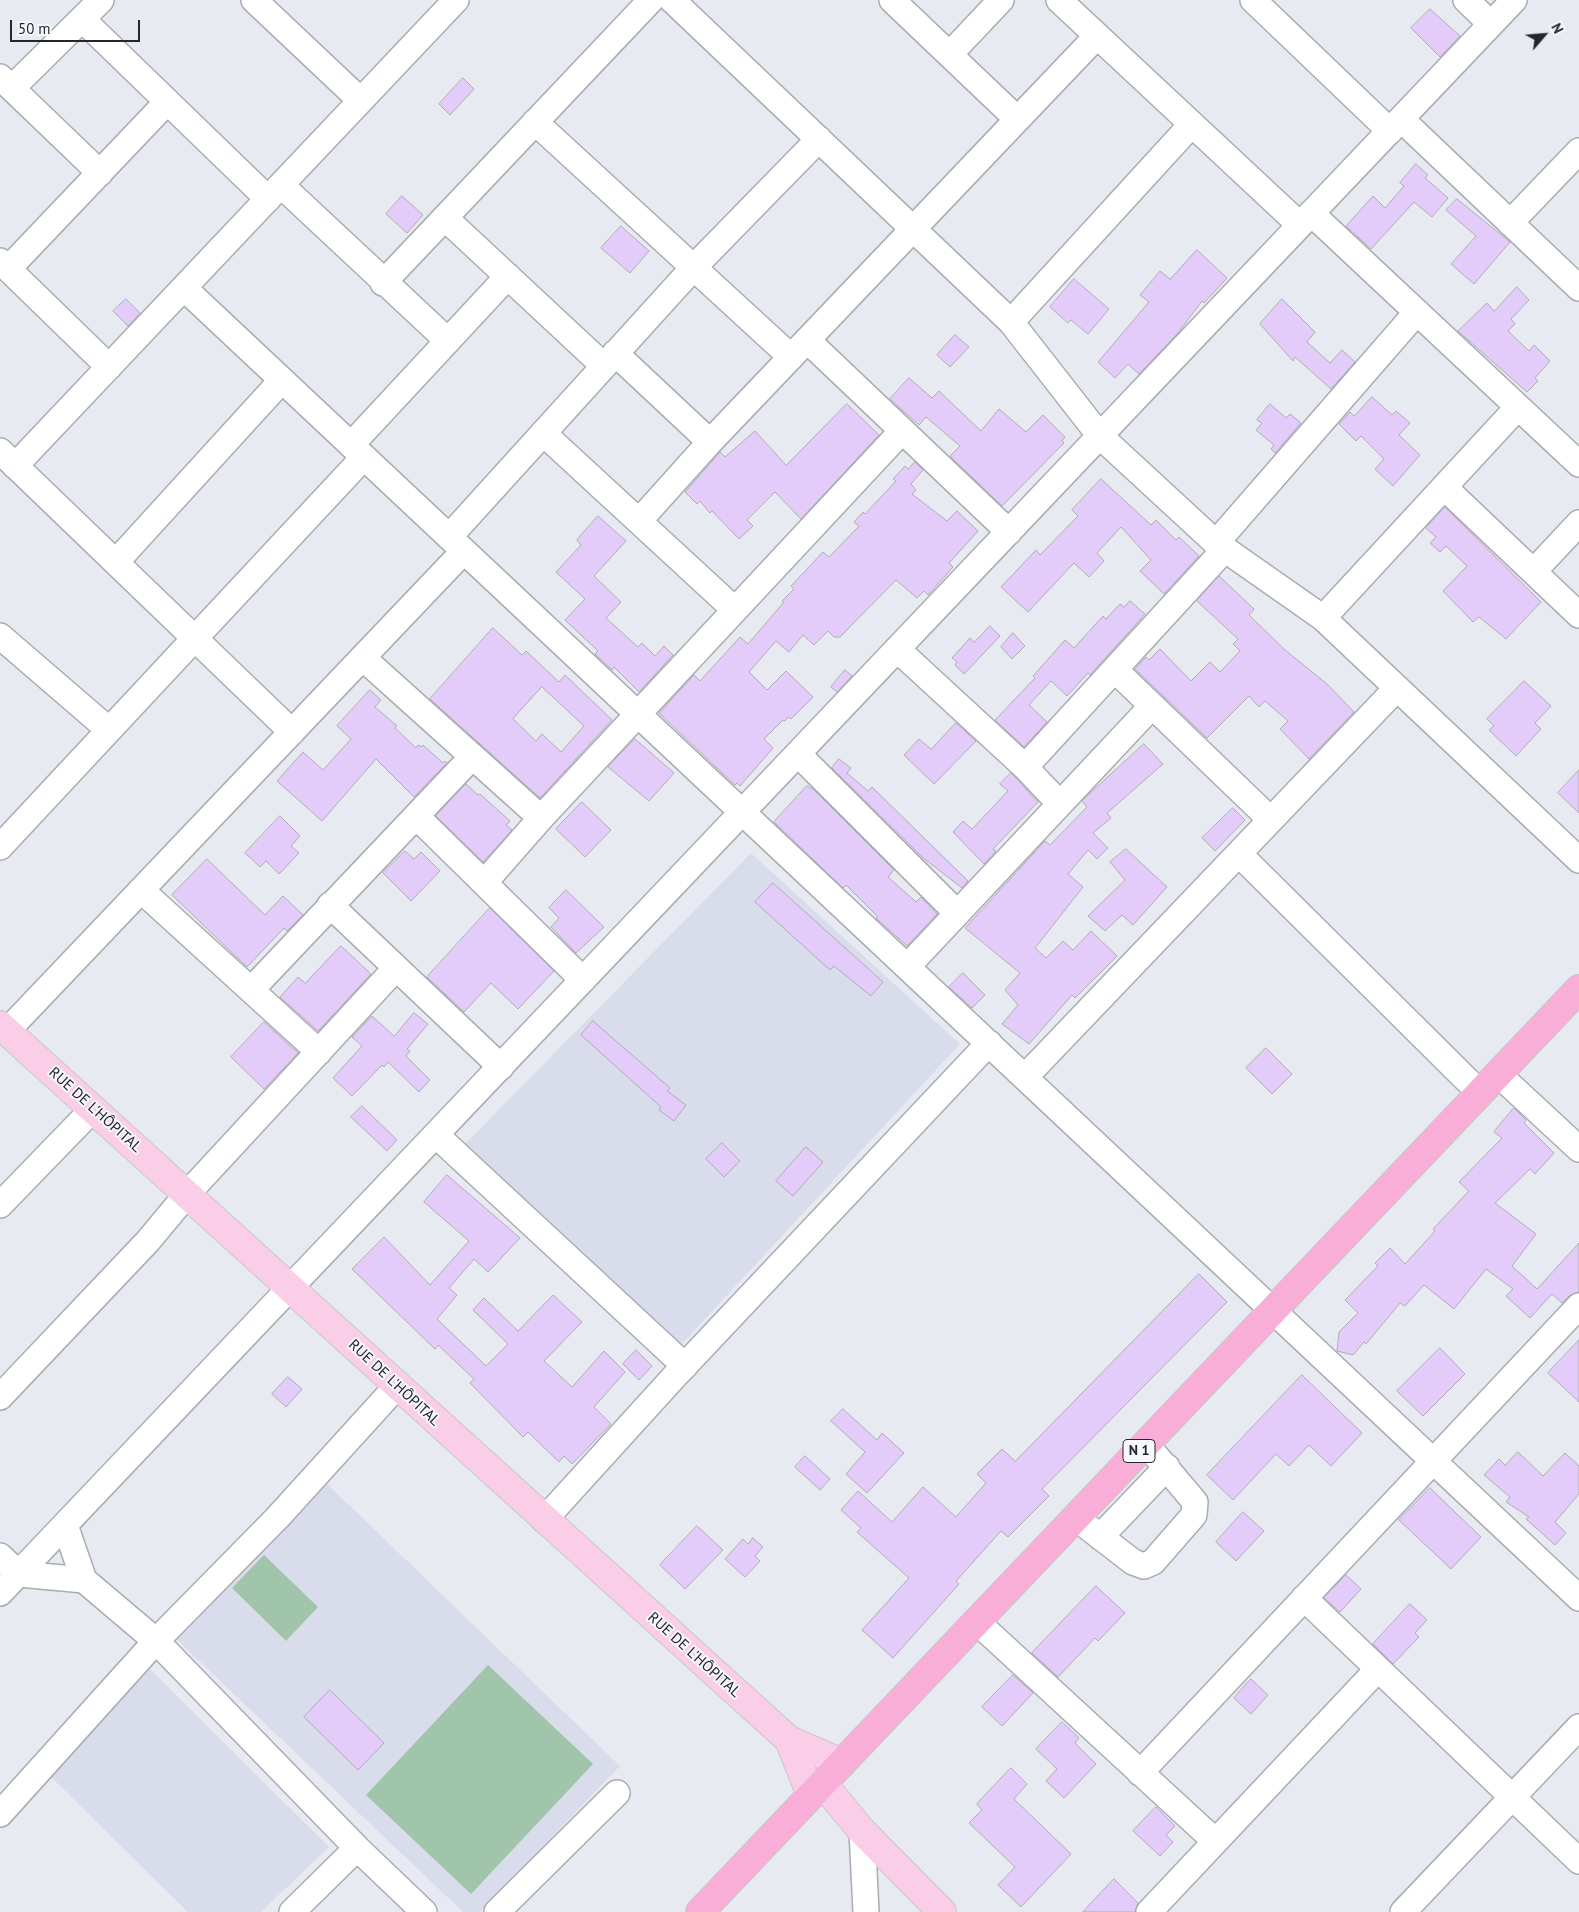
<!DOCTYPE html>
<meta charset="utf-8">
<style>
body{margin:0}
#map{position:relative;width:1579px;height:1912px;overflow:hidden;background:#e8eaf2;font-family:"PT Sans",sans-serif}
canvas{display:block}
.north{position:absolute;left:1519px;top:10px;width:50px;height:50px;-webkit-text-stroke:4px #f6f8fe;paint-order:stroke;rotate:63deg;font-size:14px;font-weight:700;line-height:20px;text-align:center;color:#252629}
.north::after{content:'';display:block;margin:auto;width:18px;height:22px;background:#252629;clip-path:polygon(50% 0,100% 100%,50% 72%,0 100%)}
.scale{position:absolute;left:10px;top:20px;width:130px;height:22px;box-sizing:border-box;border:2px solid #252629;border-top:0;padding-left:6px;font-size:15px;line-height:18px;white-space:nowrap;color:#252629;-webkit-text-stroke:4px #f6f8fe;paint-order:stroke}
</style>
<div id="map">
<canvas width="1579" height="1912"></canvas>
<div class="north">N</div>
<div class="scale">50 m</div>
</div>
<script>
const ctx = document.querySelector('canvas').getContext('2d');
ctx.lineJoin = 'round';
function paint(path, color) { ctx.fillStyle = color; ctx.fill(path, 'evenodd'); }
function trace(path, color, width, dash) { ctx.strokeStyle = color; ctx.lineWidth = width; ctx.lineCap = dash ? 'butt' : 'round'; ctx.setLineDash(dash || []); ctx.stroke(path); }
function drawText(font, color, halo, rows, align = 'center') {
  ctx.font = font + ' "PT Sans",sans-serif'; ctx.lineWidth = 4; ctx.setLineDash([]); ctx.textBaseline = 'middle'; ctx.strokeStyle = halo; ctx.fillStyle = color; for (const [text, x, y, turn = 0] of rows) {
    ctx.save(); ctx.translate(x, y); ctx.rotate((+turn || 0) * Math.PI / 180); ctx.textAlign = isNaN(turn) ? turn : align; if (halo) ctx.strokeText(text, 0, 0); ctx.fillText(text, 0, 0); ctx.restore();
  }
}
paint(new Path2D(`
 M751,853L960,1044L679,1347L463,1146Z
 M323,1480L620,1766L480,1912H463L176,1639Z
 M150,1669L329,1847L261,1912H188L47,1773Z`), '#d9ddeb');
paint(new Path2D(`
 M264,1555L318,1607L286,1641L232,1588Z
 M488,1665L593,1764L471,1894L366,1795Z`), '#a0c5aa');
const building = new Path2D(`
 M1430,9L1460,36L1440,57L1411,28Z
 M463,78L474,89L450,115L439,104Z
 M1416,164L1428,175L1425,178L1448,198L1432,217L1414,202L1371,249L1346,226L1373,196L1385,208L1404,186L1400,183Z
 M402,196L423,215L407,233L386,214Z
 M1457,199L1510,242L1474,284L1451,264L1476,236L1446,210Z
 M621,226L649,251L630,273L601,248Z
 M1197,250L1227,278L1204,303L1202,301L1178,333L1139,374L1128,364L1115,378L1098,362L1149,302L1140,295L1160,271L1170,279Z
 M1074,279L1109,309L1088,334L1071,320L1068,323L1050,307Z
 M1517,287L1529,300L1511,319L1515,324L1508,331L1529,351L1534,345L1550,361L1535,378L1538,381L1527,392L1458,331L1487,303L1494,311Z
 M126,299L140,313L128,326L113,311Z
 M1282,299L1315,332L1307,342L1330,363L1342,350L1355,362L1331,389L1295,357L1293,361L1260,324Z
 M955,335L969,347L950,367L937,355Z
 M909,378L932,398L939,391L981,431L999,409L1026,432L1043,415L1065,437L1062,441L1064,443L1002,506L950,456L960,446L926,417L919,425L890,399Z
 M1372,397L1392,415L1396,411L1410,423L1399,435L1420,455L1393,486L1375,469L1384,459L1361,436L1356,441L1339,424L1350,412L1354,416Z
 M847,404L879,435L801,519L775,492L747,520L753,526L739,539L712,511L710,513L700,501L697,504L685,492L720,452L725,457L755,431L786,465Z
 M1270,404L1286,418L1290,414L1301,423L1275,453L1271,449L1274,445L1256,430L1262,423L1257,420Z
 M915,462L923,470L911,484L916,490L912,494L947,521L957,511L978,531L949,563L953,567L928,595L924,591L917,598L896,580L840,637H834L828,631L814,645L803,635L789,652L776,641L749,672L767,690L786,671L813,697L791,719L788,717L785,721L783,720L764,739L773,748L740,786L737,783L735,785L659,713L694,675L700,681L740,637L748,644L784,602L782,601L794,589L791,586L823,552L829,557L859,526L854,522L863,512L865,514L896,481L893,479L905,466L908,469Z
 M1101,479L1151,525L1156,520L1176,540L1179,537L1199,556L1164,594L1140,571L1151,560L1121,527L1097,553L1104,561L1089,577L1074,563L1028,612L1001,587L1036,550L1040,555L1078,516L1072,510Z
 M1445,507L1541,602L1506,639L1479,617L1473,622L1443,591L1467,566L1446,546L1440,552L1430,543L1436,537L1426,528Z
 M598,516L626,541L594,576L621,602L606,618L638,647L642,643L655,656L664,646L673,655L639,692L614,667L612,670L595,654L598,651L565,620L585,599L556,572L581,545L577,540Z
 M1219,576L1254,609L1249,615L1285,650L1327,684L1354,712L1309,759L1280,729L1288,721L1265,701L1259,707L1249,696L1207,738L1135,669L1146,657L1149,660L1160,649L1191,681L1210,662L1220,672L1240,651L1233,644L1238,639L1197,601Z
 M1130,601L1145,614L1090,675L1088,673L1067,696L1051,681L1029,705L1047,722L1024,747L995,720L1035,678L1033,676L1065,640L1074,648L1103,616L1106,619L1120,604L1124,607Z
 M990,626L1000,636L964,674L955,665L957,662L952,658L970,638L974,642Z
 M493,628L522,655L526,651L559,682L565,675L612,720L540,798L430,699ZM542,687L584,726L561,752L542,734L536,741L513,719Z
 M1013,633L1025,646L1012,659L1001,647Z
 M845,670L852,676L837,692L831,687Z
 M1524,681L1551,706L1535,723L1541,729L1516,756L1489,730L1494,726L1487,719Z
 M370,690L381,700L375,707L397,726L395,728L416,748L418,745L421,747L423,745L443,763L445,761L447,763L414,797L376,759L322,821L277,781L303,752L323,770L351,739L337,726Z
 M956,723L976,741L934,784L904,755L919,739L931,749Z
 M635,739L674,773L649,801L608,767Z
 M1144,744L1163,764L1107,813L1111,818L1093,833L1108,848L1097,859L1088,850L1068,874L1083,887L1035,948L1046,958L1063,941L1073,950L1091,931L1117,956L1075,998L1072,995L1029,1044L1002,1024L1018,1005L1005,990L1020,973L965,928L1045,841L1050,845L1087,807L1082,801L1086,797Z
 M839,759L851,768L847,773L868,791L872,787L968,881L962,888L922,857L832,768Z
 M1579,770V813L1558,793Z
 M1011,773L1038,802L993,849L996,851L984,864L953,832L963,821L972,829L1008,791L1000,784Z
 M466,784L478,795L480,794L510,821L506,825L512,830L483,862L436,816Z
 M807,786L813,789L894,870L888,877L916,902L921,897L937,914L907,946L876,918L878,917L846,885L843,888L774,822Z
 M582,802L611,830L585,857L556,829Z
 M1233,808L1245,820L1215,851L1202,838Z
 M280,816L300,836L291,846L299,853L279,874L266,861L260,867L245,853Z
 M1126,849L1167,887L1133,925L1122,915L1105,931L1088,916L1125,880L1110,862Z
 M405,851L414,859L421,852L440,871L411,901L383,873Z
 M207,859L265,915L283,896L303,915L287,931L284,928L247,967L172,895Z
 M773,883L883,982L871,996L834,966L830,970L755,902Z
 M566,890L604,927L576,953L551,927L559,918L549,908Z
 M490,908L554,971L518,1009L491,983L464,1012L427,977Z
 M341,946L371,974L318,1031L280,997L298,977L305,983Z
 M963,973L985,995L972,1008L949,987Z
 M414,1013L428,1024L407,1049L410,1051L406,1056L430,1080L419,1092L388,1062L384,1067L382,1065L352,1096L333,1078L362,1046L352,1037L372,1016L394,1036Z
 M593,1021L670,1088L667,1091L686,1105L674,1121L659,1110L661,1107L581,1035Z
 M264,1022L298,1053L264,1089L231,1057Z
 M1266,1048L1292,1074L1272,1094L1246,1068Z
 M362,1106L397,1140L387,1151L351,1117Z
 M1514,1108L1526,1120L1524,1123L1554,1153L1535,1174L1530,1169L1495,1203L1536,1234L1512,1266L1537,1289L1579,1243V1292L1569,1296L1562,1303L1552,1294L1530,1318L1506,1296L1513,1289L1486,1269L1454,1309L1424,1285L1405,1306L1400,1303L1366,1344L1364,1342L1353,1355L1337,1351L1339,1332L1358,1313L1345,1300L1378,1266L1375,1263L1390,1248L1405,1264L1435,1231L1433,1229L1469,1191L1459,1182L1502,1138L1494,1132Z
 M722,1143L740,1161L724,1177L706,1159Z
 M806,1147L823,1162L793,1196L776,1181Z
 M447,1175L520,1238L488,1272L474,1259L449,1288L457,1295L437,1319L486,1366L508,1344L473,1310L484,1298L518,1331L553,1295L582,1322L544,1361L572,1387L604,1351L625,1372L594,1407L611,1424L572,1464L564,1456L559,1462L528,1432L523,1437L470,1383L474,1379L438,1345L435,1349L352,1269L384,1237L430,1285L469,1241L424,1202Z
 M1199,1274L1227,1302L1042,1489L1049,1496L1008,1537L1001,1531L956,1581L959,1584L893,1658L862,1630L909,1578L857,1532L861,1528L841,1510L858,1491L892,1522L923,1487L956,1517L986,1483L977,1474L1002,1449L1015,1461Z
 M1579,1340V1402L1548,1373Z
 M1440,1348L1465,1374L1423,1416L1397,1391Z
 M636,1350L652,1366L639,1380L623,1364Z
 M1302,1375L1362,1433L1331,1466L1309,1445L1289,1466L1276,1454L1233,1500L1207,1475Z
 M288,1377L302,1389L286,1407L272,1394Z
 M843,1409L877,1440L882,1433L904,1453L867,1493L846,1474L865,1452L831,1421Z
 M1518,1452L1543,1476L1565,1453L1579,1466V1494L1555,1522L1566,1533L1555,1545L1526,1519L1529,1517L1506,1502L1510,1497L1484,1475L1499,1459L1505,1465Z
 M805,1456L830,1479L820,1490L795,1467Z
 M1430,1488L1481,1537L1451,1569L1399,1520Z
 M1243,1512L1264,1531L1236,1561L1216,1542Z
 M697,1526L723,1550L685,1589L660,1565Z
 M753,1538L763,1547L755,1556L760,1561L745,1577L725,1559L743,1539L748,1544Z
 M1346,1575L1361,1589L1340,1612L1324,1598Z
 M1096,1586L1125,1613L1098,1641L1095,1638L1058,1677L1032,1653Z
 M1410,1604L1427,1620L1415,1633L1419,1637L1393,1664L1373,1644Z
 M1013,1675L1033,1693L1002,1726L982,1707Z
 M1251,1679L1268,1695L1251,1714L1234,1698Z
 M330,1690L384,1743L358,1770L304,1717Z
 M1062,1722L1079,1738L1075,1743L1096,1764L1064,1798L1046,1781L1057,1769L1036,1749Z
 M1011,1768L1027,1784L1014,1799L1071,1854L1021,1907L998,1885L1015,1867L969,1823L982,1810L977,1804Z
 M1156,1807L1175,1826L1166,1835L1173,1842L1160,1856L1133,1831Z
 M1114,1879L1138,1903L1135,1912H1083Z`);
paint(building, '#e3ccfa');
trace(building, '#b0acb3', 1);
const minor = new Path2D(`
 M254,0L360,100
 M672,0L1011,322L1100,436L1216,543L1323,618L1579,860
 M892,0L1017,119
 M1059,0L1300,225
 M1253,0L1390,131
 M1466,0L1491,24
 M82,19L268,199
 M950,54L1001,0
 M0,77L100,173
 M12,88L101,0
 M1401,119L1579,288
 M535,122L791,357
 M281,185L448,341
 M1311,213L1579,464
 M445,218L604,366
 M1510,223L1579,151
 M0,261L109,367
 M8,269L167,102
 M383,283L651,0
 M184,288L1579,1598
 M1011,322L1192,124
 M807,340L1009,532
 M615,353L710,442
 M543,433L735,610
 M351,445L508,276
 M0,451L292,732
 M15,466L456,0
 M1444,487L1579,615
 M639,521L710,442L1097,36
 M449,537L694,267L819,139
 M1216,543L1417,312
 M116,562L282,380
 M1534,571L1579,523
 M1323,618L1518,407
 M0,636L109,730
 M897,649L1025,767L1060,804
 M363,658L541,818
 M1115,670L1271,820
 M798,754L957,913
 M1025,767L1225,549
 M416,816L583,980
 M0,847L364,457
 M1240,855L1480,1093
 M484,883L541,818L902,431
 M141,890L319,1052
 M330,905L501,1067
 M907,967L1152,706
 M251,990L472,757
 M7,1031L464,551
 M1498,1074L1579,1149
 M1025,1077L1397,688
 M436,1135L685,1366
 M0,1205L93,1109
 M0,1397L148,1241L188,1193L396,968
 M1076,1518L1133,1562L1144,1566L1153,1562L1194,1515L1195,1502L1146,1444
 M544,1520L674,1377L989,1043
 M65,1525L84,1580L156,1641L357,1848L424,1912
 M1100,1537L1167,1467
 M0,1556L19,1574L84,1580
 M0,1593L1514,0
 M1304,1598L1579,1861
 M977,1622L1215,1841
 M1140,1773L1579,1306
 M0,1814L156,1641L278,1517L397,1386
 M862,1831L866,1912
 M292,1912L357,1848
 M497,1912L617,1793
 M1149,1912L1378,1669
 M1403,1912L1579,1727`);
const major = new Path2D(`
 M0,1025L789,1740L842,1763
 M789,1740L811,1795
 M823,1784L862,1831L942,1912`);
const highway = new Path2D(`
 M700,1912L1579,989`);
trace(minor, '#aaacb3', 28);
trace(major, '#c6c7c7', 30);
trace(highway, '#c6c7c7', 30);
trace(minor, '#fff', 25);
trace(major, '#fbcee8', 28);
trace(highway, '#f9aed8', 28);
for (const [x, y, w] of [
 [1139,1451,32]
]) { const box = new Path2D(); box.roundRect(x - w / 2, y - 11.5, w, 23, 4); ctx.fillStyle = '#f6f8fe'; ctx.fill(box); trace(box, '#252629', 1); }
drawText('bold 14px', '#252629', null, [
 ["N 1",1139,1451]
]);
drawText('15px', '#252629', '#f6f8fe', [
 ["RUE DE L'HÔPITAL",95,1110,42],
 ["RUE DE L'HÔPITAL",394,1383,43],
 ["RUE DE L'HÔPITAL",694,1655,42]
]);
</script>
